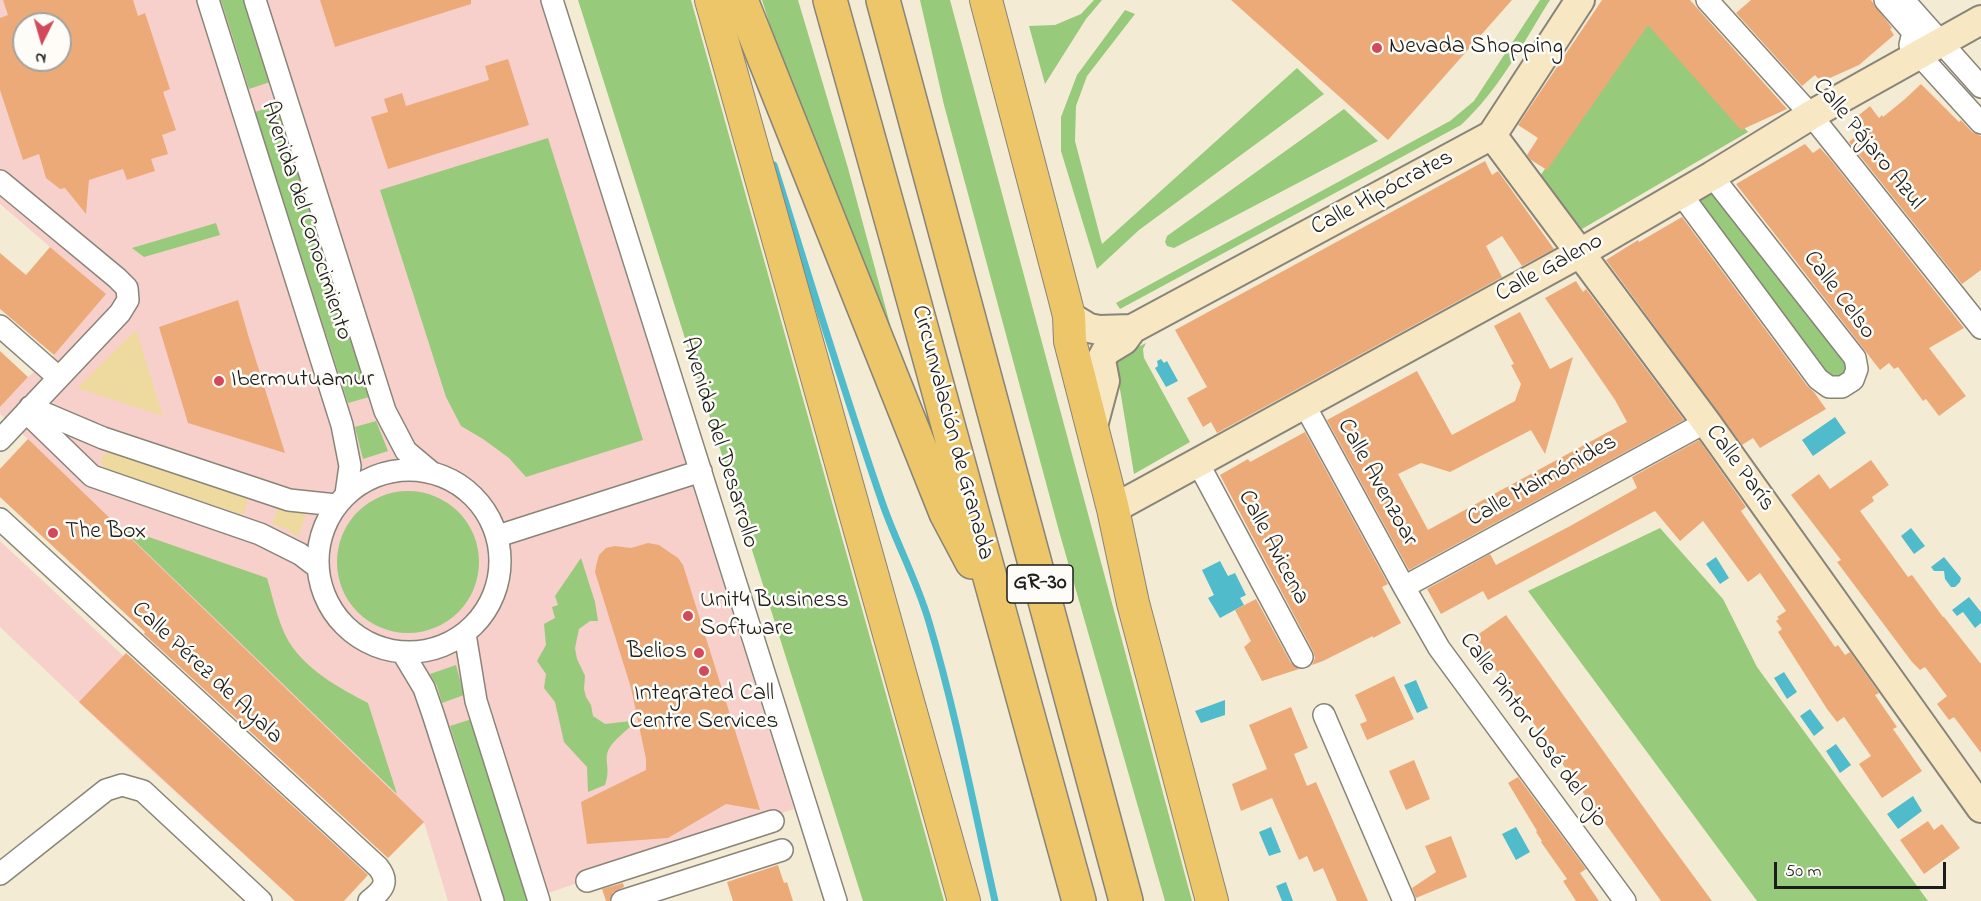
<!DOCTYPE html>
<meta charset="utf-8">
<style>
body{margin:0}
#map{position:relative;width:1981px;height:901px;overflow:hidden;background:#f4ebd5;font-family:"Indie Flower",sans-serif}
canvas{display:block}
.north{position:absolute;left:12px;top:12px;width:60px;height:60px;box-sizing:border-box;background:#fdfcf7;border:2px solid #a3a29f;border-radius:50%;rotate:185deg;font-size:16px;font-weight:700;line-height:24px;text-align:center;color:#1c1c1c}
.north::after{content:'';display:block;margin:auto;width:21px;height:27px;background:#d1495b;clip-path:polygon(50% 0,100% 100%,50% 72%,0 100%)}
.scale{position:absolute;left:1774px;top:862px;width:172px;height:27px;box-sizing:border-box;border:3px solid #1c1c1c;border-top:0;padding-left:8px;font-size:18px;line-height:21px;white-space:nowrap;color:#1c1c1c;-webkit-text-stroke:4px #fdfcf7;paint-order:stroke}
</style>
<div id="map">
<canvas width="1981" height="901"></canvas>
<div class="north">N</div>
<div class="scale">50 m</div>
</div>
<script>
const ctx = document.querySelector('canvas').getContext('2d');
ctx.lineJoin = 'round';
function paint(path, color) { ctx.fillStyle = color; ctx.fill(path, 'evenodd'); }
function trace(path, color, width, dash) { ctx.strokeStyle = color; ctx.lineWidth = width; ctx.lineCap = dash ? 'butt' : 'round'; ctx.setLineDash(dash || []); ctx.stroke(path); }
function drawText(font, color, halo, rows, align = 'center') {
  ctx.font = font + ' "Indie Flower",sans-serif'; ctx.lineWidth = 5; ctx.setLineDash([]); ctx.textBaseline = 'middle'; ctx.strokeStyle = halo; ctx.fillStyle = color; for (const [text, x, y, turn = 0] of rows) {
    ctx.save(); ctx.translate(x, y); ctx.rotate((+turn || 0) * Math.PI / 180); ctx.textAlign = isNaN(turn) ? turn : align; if (halo) ctx.strokeText(text, 0, 0); ctx.fillText(text, 0, 0); ctx.restore();
  }
}
paint(new Path2D(`
 M0,0H540L794,809L525,901H448L424,822L388,858L0,497V469L28,439L0,414V407L28,377L54,355L105,294L0,204ZM24,24H60V60H24Z
 M0,541L204,731L344,901H295L126,747L0,627Z`), '#f7d0cb');
paint(new Path2D(`
 M221,0H244L270,82L249,89Z
 M578,0H691L944,901H863Z
 M762,0H798L848,168L898,354L775,41Z
 M920,0H950L1192,901H1165L1059,531L944,105Z
 M1094,0H1102L1086,19L1045,84L1029,26L1055,25L1081,14Z
 M1540,0H1550C1523,43 1499,90 1461,125L1120,309L1116,303L1450,121L1474,101Z
 M1125,10L1135,14L1087,76L1076,106L1075,141L1102,244L1297,68L1324,94L1139,230L1097,269L1061,151V117L1077,75Z
 M1648,19L1748,132L1582,229L1540,176Z
 M276,105L369,397L348,403L255,112Z
 M1344,109L1378,141L1174,248L1167,246L1165,242L1167,236Z
 M548,138L643,440L526,477L509,458L483,439L461,426L446,397L380,190Z
 M1711,191L1847,364L1844,378L1827,377L1699,204V194Z
 M216,223L220,235L144,257L132,248Z
 M1146,343L1143,349L1144,358L1190,442L1134,474L1115,359Z
 M376,421L388,451L363,459L355,427Z
 M337 562a71 71 0 1 1 142 0a71 71 0 1 1-142 0Z
 M120,527L267,578C274,601 279,629 293,648C312,673 341,689 368,703L397,794Z
 M1660,528L1723,599L1757,667L1928,901H1757L1528,591Z
 M581,558L595,602L598,621H590L579,629L575,648L577,659L585,676L584,689L586,697L591,705L593,716L605,724L631,721L632,725C625,732 612,741 608,751C604,761 611,769 605,785L588,792L587,767L564,742L555,702L544,688L546,674L537,661L546,645L544,624L555,618L552,607L558,605L555,596Z
 M456,665L464,695L442,703L437,686L430,674Z
 M472,719L529,901H505L450,726Z`), '#97ca7b');
paint(new Path2D(`
 M136,330L163,416L77,388Z
 M113,452L249,497L243,515L107,470L102,465L101,458L106,453Z
 M278,508L306,514L298,537L287,529L272,524Z`), '#eeda9e');
paint(new Path2D(`
 M1161,359L1164,363L1167,361L1178,381L1166,387L1155,368L1158,366L1157,361Z
 M1835,417L1846,433L1813,456L1802,440Z
 M1911,528L1925,546L1914,554L1901,536Z
 M1716,557L1729,578L1720,584L1706,564Z
 M1944,557L1961,578L1960,582L1955,587H1951L1945,579L1944,571H1934L1931,567Z
 M1220,561L1228,576L1235,573L1246,595L1240,598L1244,605L1220,618L1208,598L1214,595L1202,570Z
 M1969,597L1981,612V623L1975,628L1963,612L1957,616L1952,610Z
 M1784,672L1797,692L1787,699L1774,678Z
 M1416,680L1428,708L1417,713L1404,685Z
 M1225,700V715L1201,723L1195,711Z
 M1810,709L1824,728L1814,736L1800,716Z
 M1836,744L1851,765L1840,773L1826,751Z
 M1913,796L1922,811L1898,829L1887,814Z
 M1271,827L1281,852L1269,856L1259,832Z
 M1516,827L1530,852L1516,860L1502,834Z
 M1286,882L1293,901H1282L1276,886Z`), '#50bccb');
trace(new Path2D(`
 M774,165C809,277 843,389 881,499C895,541 917,580 929,622C956,713 974,808 995,901`), '#50bccb', 7);
paint(new Path2D(`
 M3,0H133L138,16L145,13L170,89L163,92L176,130L162,135L168,154L151,159L155,171L127,180L123,169L89,180L86,214L65,188L60,189L46,178L39,154L23,160L0,90V18L8,15ZM24,24H60V60H24Z
 M320,0H471V4L335,47Z
 M1231,0H1512L1388,140Z
 M1602,0H1690L1787,109L1741,130L1648,25L1547,170L1531,160L1527,155L1538,138L1518,125Z
 M1751,0H1871L1892,28L1890,29L1894,35L1859,65L1821,82L1815,75L1802,86L1736,13Z
 M508,59L529,125L388,169L371,117L388,112L384,99L402,93L406,106L489,80L485,66Z
 M1921,84L1959,122L1961,120L1972,132L1981,136V270L1962,284L1849,142L1857,135L1848,124L1870,106L1879,118L1882,115L1883,117L1905,99Z
 M1805,144L1813,153L1820,148L1830,159L1964,328L1929,348L1966,396L1939,416L1926,399L1923,401L1898,367L1894,369L1889,363L1880,370L1736,184Z
 M1485,161L1492,175L1498,171L1554,249L1522,266L1502,236L1486,246L1502,277L1217,433L1211,422L1203,427L1187,398L1207,387L1175,330Z
 M1682,217L1808,387L1814,392L1826,409L1760,448L1753,438L1742,445L1606,260L1638,240L1639,242Z
 M50,247L106,294L54,355L0,309V253L26,275Z
 M1576,281L1583,292L1586,289L1684,420L1409,570L1327,420L1417,371L1452,435L1515,401L1521,384L1511,365L1514,364L1494,326L1520,312L1550,369L1573,357L1545,454L1531,430L1450,472L1421,463L1398,474L1428,530L1608,432L1627,422L1615,400L1545,298Z
 M238,300L249,338L285,453L188,423L159,327Z
 M0,351L28,377L0,407Z
 M1305,432L1388,584L1382,587L1401,623L1373,638V636L1323,661L1312,665L1315,658L1313,651L1220,475L1248,459L1250,462Z
 M28,439L424,822L388,858L144,634L145,632L0,497V469Z
 M1699,440L1746,507L1741,511L1835,647L1838,645L1845,655L1850,652L1879,693L1875,695L1897,727L1893,729L1922,771L1882,798L1859,764L1871,756L1844,717L1837,722L1827,709L1778,632L1782,629L1776,621L1779,619L1777,617L1786,611L1760,573L1748,582L1703,521L1680,541L1655,511L1488,600L1483,591L1441,614L1427,589L1490,554L1496,565L1572,525L1637,488L1632,477Z
 M1871,460L1889,485L1872,497L1874,501L1860,511L1908,577L1912,575L1943,617H1944L1981,664V753L1954,717L1949,720L1937,704L1947,696L1925,667L1920,670L1912,662L1837,562L1841,560L1791,495L1819,474L1830,489Z
 M648,543L659,545L678,558L683,565L760,810L726,804L668,838L587,844L581,802L646,770V759L631,688L595,572L596,566L599,555L606,548L615,546L631,548Z
 M1256,599L1291,663L1299,669L1262,681L1244,647L1251,641L1235,610Z
 M1506,615L1662,833L1712,901H1661L1569,773L1473,638Z
 M126,653L368,875L344,901H295L79,702Z
 M1394,676L1414,719L1367,740L1360,724L1367,721L1355,695Z
 M1291,707L1308,748L1294,754L1307,786L1316,782L1368,901H1337L1323,868L1314,872L1307,856L1299,860L1272,798L1241,811L1232,784L1267,769L1249,725Z
 M1414,760L1430,799L1406,810L1389,771Z
 M1518,777L1586,869L1580,873L1599,901H1576L1563,881L1567,879L1541,842L1542,841L1536,832L1537,831L1508,783Z
 M1928,821L1934,830L1942,824L1960,848L1924,874L1900,840Z
 M1451,836L1467,877L1416,898L1412,888L1436,872L1425,846Z
 M778,865L784,883L787,882L793,901H733L727,882Z
 M623,883L624,887L613,892L610,901H606L602,889Z`), '#edaa79');
const street = new Path2D(`
 M208,0L342,425L350,466L346,494
 M255,0L385,411L406,451L431,472
 M552,0L836,901
 M1707,0L1811,115L1981,328
 M1885,0L1913,32L1910,45L1981,123
 M1908,5L1981,87
 M0,181L117,278L127,288L128,300L120,313L0,440
 M1681,194L1818,379L1829,387H1842L1853,380L1857,369L1855,358L1712,176
 M0,326L58,377
 M1304,404L1404,587L1439,648L1625,901
 M30,407L103,438L289,500L336,505
 M26,412L92,476L260,534L300,554L317,567
 M1198,463L1302,657
 M318 561a91 91 0 1 1 182 0a91 91 0 1 1-182 0Z
 M0,519L378,867C390,882 383,890 369,901
 M498,536L701,471
 M1404,587L1706,422
 M465,634L476,701L539,901
 M403,653L424,688L433,714L493,901
 M1324,715L1404,901
 M0,874L106,790L122,785L143,791L261,901
 M587,881L773,821
 M622,901L782,850`);
const secondary = new Path2D(`
 M1492,135L1706,422L1981,808
 M1069,316L1089,328L1099,330L1132,329
 M1093,426L1105,381L1101,360L1106,351L1124,340L1132,329L1492,135L1580,0
 M1113,509L1580,253L1712,176L1811,115L1981,20`);
const primary = new Path2D(`
 M711,0L964,901
 M986,0L1065,300L1069,316L1070,341L1113,509L1133,603L1212,901`);
const highway = new Path2D(`
 M741,0L946,513L972,562
 M830,0L907,276L1079,901
 M883,0L1126,901`);
trace(street, '#888478', 24);
trace(secondary, '#888478', 32);
trace(primary, '#888478', 34);
trace(highway, '#888478', 36);
trace(street, '#fff', 21);
trace(secondary, '#f7e8c3', 28);
trace(primary, '#ecc669', 32);
trace(highway, '#ecc669', 33);
for (const [x, y, r, color] of [
 [1377,48,6,"#d1495b"],
 [219,381,6,"#d1495b"],
 [53,533,6,"#d1495b"],
 [688,616,6,"#d1495b"],
 [699,653,6,"#d1495b"],
 [704,671,6,"#d1495b"]
]) { const dot = new Path2D(); dot.arc(x, y, r, 0, 2 * Math.PI); ctx.fillStyle = color; ctx.fill(dot); trace(dot, '#fdfcf7', 2); }
for (const [x, y, w] of [
 [1040,584,66]
]) { const box = new Path2D(); box.roundRect(x - w / 2, y - 19, w, 38, 4.5); ctx.fillStyle = '#fdfcf7'; ctx.fill(box); trace(box, '#1c1c1c', 1.5); }
drawText('bold 22px', '#1c1c1c', null, [
 ["GR-30",1040,584]
]);
drawText('24px', '#1c1c1c', '#fdfcf7', [
 ["Nevada Shopping",1389,48],
 ["Ibermutuamur",231,381],
 ["The Box",65,533],
 ["Unit4 Business",700,602],
 ["Software",700,630],
 ["Belios",687,653,"right"],
 ["Integrated Call",704,695,"center"],
 ["Centre Services",704,723,"center"]
], 'left');
drawText('24px', '#1c1c1c', '#fdfcf7', [
 ["Calle Pájaro Azul",1867,145,51],
 ["Calle Hipócrates",1383,194,-28],
 ["Avenida del Conocimiento",305,221,72],
 ["Calle Galeno",1550,269,-29],
 ["Calle Celso",1838,296,53],
 ["Circunvalación de Granada",951,433,75],
 ["Avenida del Desarrollo",718,443,73],
 ["Calle París",1739,469,54],
 ["Calle Maimónides",1543,482,-29],
 ["Calle Avenzoar",1376,483,61],
 ["Calle Avicena",1272,548,62],
 ["Calle Pérez de Ayala",206,674,43],
 ["Calle Pintor José del Ojo",1532,731,54]
]);
</script>
